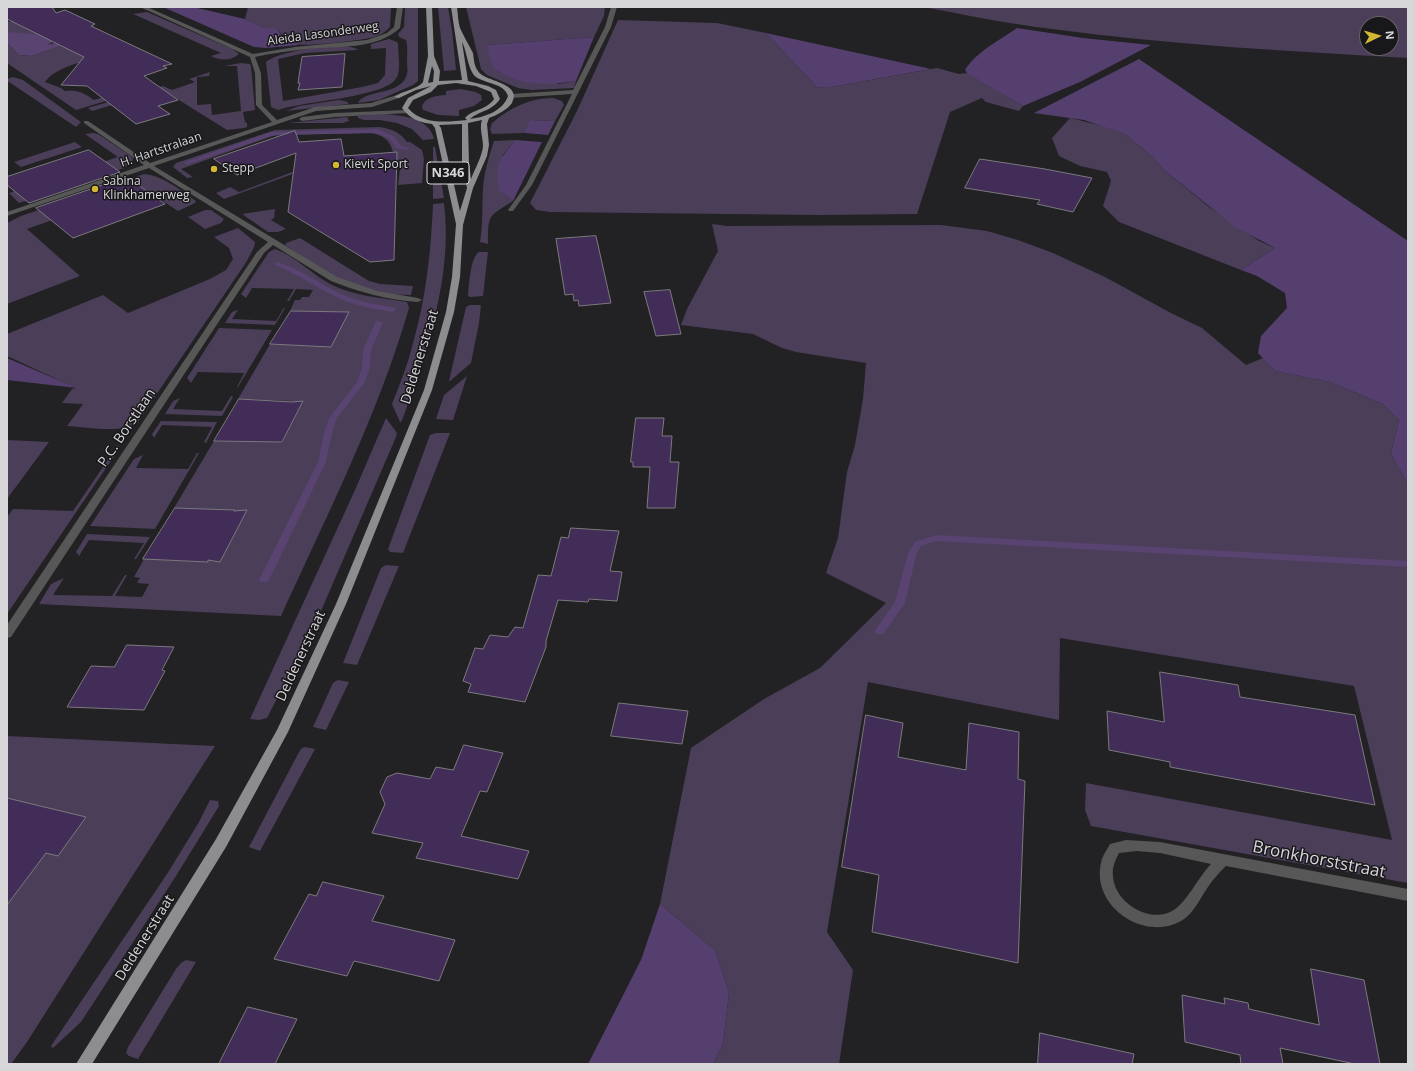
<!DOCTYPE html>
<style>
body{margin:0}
#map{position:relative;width:1415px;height:1071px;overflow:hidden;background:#222123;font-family:"Open Sans",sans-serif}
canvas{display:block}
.frame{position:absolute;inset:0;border:8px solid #d7d6d8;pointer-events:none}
.north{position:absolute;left:1359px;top:16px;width:40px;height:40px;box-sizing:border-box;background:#18171a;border:1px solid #646366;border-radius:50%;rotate:85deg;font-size:11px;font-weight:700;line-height:16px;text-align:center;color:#d7d6d8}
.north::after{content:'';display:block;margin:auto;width:14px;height:18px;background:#d4b635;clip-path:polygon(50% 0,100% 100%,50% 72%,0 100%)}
</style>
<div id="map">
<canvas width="1415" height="1071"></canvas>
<div class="frame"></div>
<div class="north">N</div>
</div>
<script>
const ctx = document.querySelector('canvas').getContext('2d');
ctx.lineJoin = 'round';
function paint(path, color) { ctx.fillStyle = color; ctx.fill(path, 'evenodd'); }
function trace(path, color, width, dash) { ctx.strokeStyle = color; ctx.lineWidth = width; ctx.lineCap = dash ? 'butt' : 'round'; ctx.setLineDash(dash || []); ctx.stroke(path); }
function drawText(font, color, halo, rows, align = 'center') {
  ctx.font = font + ' "Open Sans",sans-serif'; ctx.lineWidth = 3; ctx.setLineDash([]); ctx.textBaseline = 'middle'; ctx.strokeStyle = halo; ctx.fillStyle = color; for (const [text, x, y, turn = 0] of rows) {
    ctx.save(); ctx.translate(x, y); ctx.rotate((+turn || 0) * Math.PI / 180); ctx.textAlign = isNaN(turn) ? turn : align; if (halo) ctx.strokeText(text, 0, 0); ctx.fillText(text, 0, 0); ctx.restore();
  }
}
paint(new Path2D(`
 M248,7H391L390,27C385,32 381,35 374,37C365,40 305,47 297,44C288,41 282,35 276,28H265L245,19Z
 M405,7H418V81L413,85L379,100L358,103C364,89 402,96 407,74C408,71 407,66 407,62C407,54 408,47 406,40L399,37L398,34L404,27Z
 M438,7H448L452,30L456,70L444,71Z
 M466,7H605L604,16L594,37L487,45L559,84L576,81L574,88L531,90L518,88L487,75L481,69Z
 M923,7H1408V58C1289,51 1170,45 1052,29C1009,24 966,15 923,7ZM1367,24H1391V48H1367Z
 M147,12L232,49L239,54C231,61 220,61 211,56L221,53L133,14Z
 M40,16L44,35L7,33V22Z
 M618,20L717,23L766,33L817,87L826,88L937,68L959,74L967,73L1023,106L1019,111L986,102L982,98L950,112L917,214L819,215L550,212L536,210L530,203L577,111Z
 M389,39L397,42L398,44C398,54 402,73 395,80C379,98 304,101 278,110L271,107L266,62C278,51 346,40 358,50L305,53L278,59L283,101L362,87L378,83L385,75L386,48L371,49V44Z
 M73,42L104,57C84,62 58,65 45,82L61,88L65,91C77,89 84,93 94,100L133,88H148L76,110L7,63V43L19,55L31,56Z
 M241,63L250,64L251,66L255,110L243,112L245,122L247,123V127L244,128L227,130L163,90L92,111L88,108L163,86L172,90L195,82L189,79L210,72L209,76L197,77V105L211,104L212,115L241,111L237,66H224Z
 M13,77L23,80L81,122L76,127L9,82L7,83V79Z
 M460,89L476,92L481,95L482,100L474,106L459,110V116L438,115L423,110L422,106C426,96 437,96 446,95V91Z
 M553,98L562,101L564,105L555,121L531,120L524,133L492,134L490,129L492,123C510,108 529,98 553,98Z
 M339,100L348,102V104L286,111L299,106Z
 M383,114C401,115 430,118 434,139L423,140L412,129L397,123L380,120H364L358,118V116Z
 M347,117L349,121L343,123H288Z
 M1070,118L1107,127L1125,134L1153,157L1164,170L1209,207L1259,241L1275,248L1241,270L1119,222L1103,206L1111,181L1107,172L1080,166L1059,156L1052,138Z
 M379,127C392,129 400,132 407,142H410L422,150L424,159L422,183L398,185L400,169H396L397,152H393C389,139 383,135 370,133L275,135L181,169L193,177L187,178L173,167L176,163L275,130Z
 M93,133L98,134L132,157L133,159L131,163L124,168L19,203L9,193L118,157L85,134Z
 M515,140L503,155L500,192L513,201C488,217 488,214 488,244L480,242C483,225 482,207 483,189C484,172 489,157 494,141Z
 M75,142L82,147L21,167L14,162Z
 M433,147H435L444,198L433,199Z
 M306,167L298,172L224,199L216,193L230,187L239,192Z
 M144,174C164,176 180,190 196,201L195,203L178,211L143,188L27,229L80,276L7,304V223L21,216Z
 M444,203C453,276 427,350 403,418L401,422H400L392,404C400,384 408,364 413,343C426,298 431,251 433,204Z
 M275,209L274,218L271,220L286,229L278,232H268L242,214Z
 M205,210H211L224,219L221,223L205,229L188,217Z
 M712,224L727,226L941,225L987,231L1018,240L1053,253L1105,277L1171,313L1202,328L1246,365L1263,358L1275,371L1330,382L1383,404L1399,420L1391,454L1408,484V883L1091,826L1085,810L1086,783L1392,840L1354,686L1060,638L1059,720L868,682L827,932L853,970L839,1064H713L723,1044L729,993L715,950L660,904L691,748L764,699L820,668L886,603L826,573L838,538L847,472L855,445L863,399L866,363L796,352L782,348L753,334L681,325L687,309L718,251Z
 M238,228L255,242L254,247L247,261L137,423C120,434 87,427 67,426L83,404L62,403L72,389L76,388L7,356V334L103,295L128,313L210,279L226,270L233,259L229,248L214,237Z
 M300,238L369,281L380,284L413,286L411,295C401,295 390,294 380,293C345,286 314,264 285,245L286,243Z
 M275,249C296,256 312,275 332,285C355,296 382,298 407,302L409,308C378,415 327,515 281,616L39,604L51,584L64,578L53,595L112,596L125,575H127L115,596L142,597L149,584L137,583L140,578L134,577L144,559L207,562L210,557L221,558L218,562H220L247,510L233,514L234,510L174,508L214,441L270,442L272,439H282L280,442L282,443L303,401L300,404H290L292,401L238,399L270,344L320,346L341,329L338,312L290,311L295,300H300L302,297H309L313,290L296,289L289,301H287L294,289L252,288L246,298L241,294L269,252Z
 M479,252H488L483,296L470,297L468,296C469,286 470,258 479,252Z
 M470,305H481L479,323L471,363L450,381H449L466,307Z
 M285,308L275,325L225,323L232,312L238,310L232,319L276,321L283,309Z
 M219,328L272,330L238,387H237L244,373L198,372L191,383L187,378Z
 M467,376L453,420L436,419L444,395Z
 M231,396L233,397L222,416L165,414L173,401L180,398L173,409L222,411Z
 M386,418L397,433L396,437L315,625L267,718L259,720L250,719L355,490Z
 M161,421L217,422L206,443L204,442L212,427L162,425L154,438L152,434Z
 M436,433H450L403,553L390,552L388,549L430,435Z
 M7,440L49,442L7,499Z
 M118,445L119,449L7,614V517L13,509L73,511Z
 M197,453H199L155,529L90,526L134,459L143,455L136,468L188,469Z
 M87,534L150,537L136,559H134L144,543L89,540L79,556L76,552Z
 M386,565L399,566L357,665L343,663L381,568Z
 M338,680L349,682L326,730L313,727L333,683Z
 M7,736L215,746L27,1042L11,1064H7Z
 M305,747L315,749L260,851L249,847L299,752L302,748Z
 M210,800L218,801L219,806L176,876L81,1022L53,1048L51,1046L167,874L199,822Z
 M186,960L196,962L138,1059L129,1056L126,1053L128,1047L176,969L181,963Z`), '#4b3e59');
paint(new Path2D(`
 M163,7H193L245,19L265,28H276L283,37L299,45L266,48L254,47Z
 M1017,28L1083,38L1151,45L1080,82L1023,106L968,74L965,70C976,52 1000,40 1017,28Z
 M766,33L931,69L826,88L817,87Z
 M594,37L576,81C551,85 519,87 497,70C489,65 489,53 487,45Z
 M1139,59L1408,241V484L1391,454L1399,420L1383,404L1330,382L1275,371L1258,353L1261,336L1287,308L1285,293L1257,276L1241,270L1275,248L1235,227L1164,170L1153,157L1125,134L1084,120L1034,113Z
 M530,120L555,121L548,135L524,133Z
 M515,140L542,142L513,201L500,192C493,166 499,161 515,140Z
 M7,358L77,388L7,380Z
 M660,904L715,950L729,993L723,1044L713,1064H588L641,960Z`), '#553f6e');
paint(new Path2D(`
 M12,32L44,35L53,42L47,45L55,43L61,46L31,56L19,55L7,43V33Z`), '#594371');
paint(new Path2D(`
 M377,129L393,136L401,146L409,148L406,150L397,148L389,138L376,133L281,135L272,136L188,164L183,163L271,132Z
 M277,262C300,268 319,284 341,294C358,302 376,304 395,308L396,310L392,312C375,309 357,306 341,299C318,289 298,274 275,265L274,264Z
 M376,321H379L383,323L371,350L370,368L365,382L337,418L332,433L326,462L269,580L267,582H261L259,580L318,462L324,433L329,418L357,382L362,368L363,350Z
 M936,535L1408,561V567L936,541L921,546L916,555L905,603L883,634H877L875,631L877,628L895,602L908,553L915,542Z`), '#594371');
const building = new Path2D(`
 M7,7H52L56,13L65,10L95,24L91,26L172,64L163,66L167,68L144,76L178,100L158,106L170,114L136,124L87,86L61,85L84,57L7,19Z
 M345,54L342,87L298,90L300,83H298L302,57Z
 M295,131L299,142L341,139L344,156L397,152L394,260L370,262L288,212L296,153L237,175L214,159Z
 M89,150L120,172L29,203L7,185V177Z
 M980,159L1045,169L1092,178L1073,212L1037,204L1040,200L965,188Z
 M127,177L165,204L73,238L36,208Z
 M596,236L611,303L579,306L578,300L574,301L573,294L565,295L556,239Z
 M670,290L681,334L656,336L644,292Z
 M291,311L349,312L331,347L270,344Z
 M239,399L292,402L303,401L282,442L214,441Z
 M636,418H664L662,436H672L670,462H679L675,508H647L650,467H633V462H631Z
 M175,508L235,510L234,511L247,510L220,562L208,560V562L143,559Z
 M571,528L619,531L610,571L622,572L617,601L589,599L588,602L558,600L546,641V647L525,702L468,692L471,684L463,681L475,648L483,649L490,635L508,637L515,627L523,628L538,575L551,576L561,537L568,538Z
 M127,645L174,647L162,670L165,671L144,710L67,707L91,666L114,667Z
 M1160,672L1238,685L1240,697L1355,715L1375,805L1170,767V762L1109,750L1107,711L1164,722Z
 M619,703L688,711L682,744L611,736Z
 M866,715L903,723L898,757L966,770L969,723L1019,732L1018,779L1025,781L1018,963L872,932L879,875L842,867Z
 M464,745L503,753L487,792L480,791L461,836L529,851L518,879L416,858L423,843L372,833L385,804L380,792L387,777L397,773L430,779L436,767L453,770Z
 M7,798L86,817L58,856L46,853L7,905Z
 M323,882L384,896L372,921L455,940L439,981L354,961L347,976L274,959L309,894L316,896Z
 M1311,969L1364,980L1380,1064H1355L1280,1048L1283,1064H1241L1240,1055L1185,1042L1182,995L1225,1004L1224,998L1248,1003L1249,1009L1319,1025Z
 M248,1007L297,1019L275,1064H219Z
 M1040,1033L1134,1054L1132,1064H1038Z`);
paint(building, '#422c58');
trace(building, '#7b7a7d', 1);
paint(new Path2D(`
 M140,7H147L253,54L295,47L367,40L387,33L394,27L397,7H403L400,28C377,50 336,46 307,49C290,51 273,53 255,57L261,73L262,105L277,120L315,107L371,103L397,95L400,97L399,98L372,107L316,111L154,166L337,277L377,291L418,298L422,300L418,302C388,300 359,292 331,281L273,245L264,253L11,637L7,638V625L257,252L268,242L149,168L7,216V212L144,165L84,123V121H88L150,163L272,122L256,105L255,73L250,57Z
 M611,7H617L611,27L532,185L513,211H509L508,210L526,185L572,94L511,98L508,96L511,94L573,90L605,27Z
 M406,110L408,111V113L335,117L302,121L299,119L302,117L335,113Z
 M1126,840L1160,842L1408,889V901L1226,866C1219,873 1213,879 1208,887C1200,898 1194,914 1181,921C1144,942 1091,906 1101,863C1102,856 1107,850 1110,844ZM1137,851L1160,853L1211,864C1199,876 1186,904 1172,911C1149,924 1114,902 1113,876C1112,867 1115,861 1119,853Z`), '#575758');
paint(new Path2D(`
 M426,7H432L434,56L440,71L439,81L462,80L451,7H457C458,14 458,22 460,28C464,37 469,45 473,53C474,59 474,66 478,71C484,82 523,82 512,103C507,110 497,115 489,118L487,124L489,145L487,156L473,188L463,225L460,277L454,312L432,390L346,604L288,732L226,847L92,1064H76L216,839L277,730L336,604L424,390L446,312L452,277L456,224L435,128L432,124C418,122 410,119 402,108L408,98L431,86L416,90L399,98L394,97C402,91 418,89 423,82L428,56ZM462,42C467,51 468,71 476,77C486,84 504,83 508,96C503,111 485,117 470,119C480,110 491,112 500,99L496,90L488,86L468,81ZM432,66L434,71L433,82L428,83ZM456,83L476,86L491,92L494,99C487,110 473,109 465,118L467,120C447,122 422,125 408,108L413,100L431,92L438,85ZM482,120C479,128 483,137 483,146C482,157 475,168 471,179L469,164L468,123ZM462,124V164L467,188L460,211L441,128L439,125Z`), '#8d8c8f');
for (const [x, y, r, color] of [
 [336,165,4,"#d4b635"],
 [214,169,4,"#d4b635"],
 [95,189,4,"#d4b635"]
]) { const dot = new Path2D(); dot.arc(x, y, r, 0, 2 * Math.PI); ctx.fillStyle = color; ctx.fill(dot); trace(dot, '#18171a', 1.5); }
drawText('12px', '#d7d6d8', '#18171a', [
 ["Aleida Lasonderweg",323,34,-8],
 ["H. Hartstralaan",161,150,-19]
]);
drawText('12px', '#d7d6d8', '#18171a', [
 ["Kievit Sport",344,165],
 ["Stepp",222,169],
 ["Sabina",103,182],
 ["Klinkhamerweg",103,196]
], 'left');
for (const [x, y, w] of [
 [448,173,42]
]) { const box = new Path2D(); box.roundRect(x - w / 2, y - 11, w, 22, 3); ctx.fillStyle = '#18171a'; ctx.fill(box); trace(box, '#d7d6d8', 1); }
drawText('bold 13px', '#d7d6d8', null, [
 ["N346",448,173]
]);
drawText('14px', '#d7d6d8', '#18171a', [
 ["Deldenerstraat",420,357,-73],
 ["P.C. Borstlaan",127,428,-56],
 ["Deldenerstraat",301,656,-65],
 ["Deldenerstraat",145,938,-58]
]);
drawText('17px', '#d7d6d8', '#18171a', [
 ["Bronkhorststraat",1319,860,11]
]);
</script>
